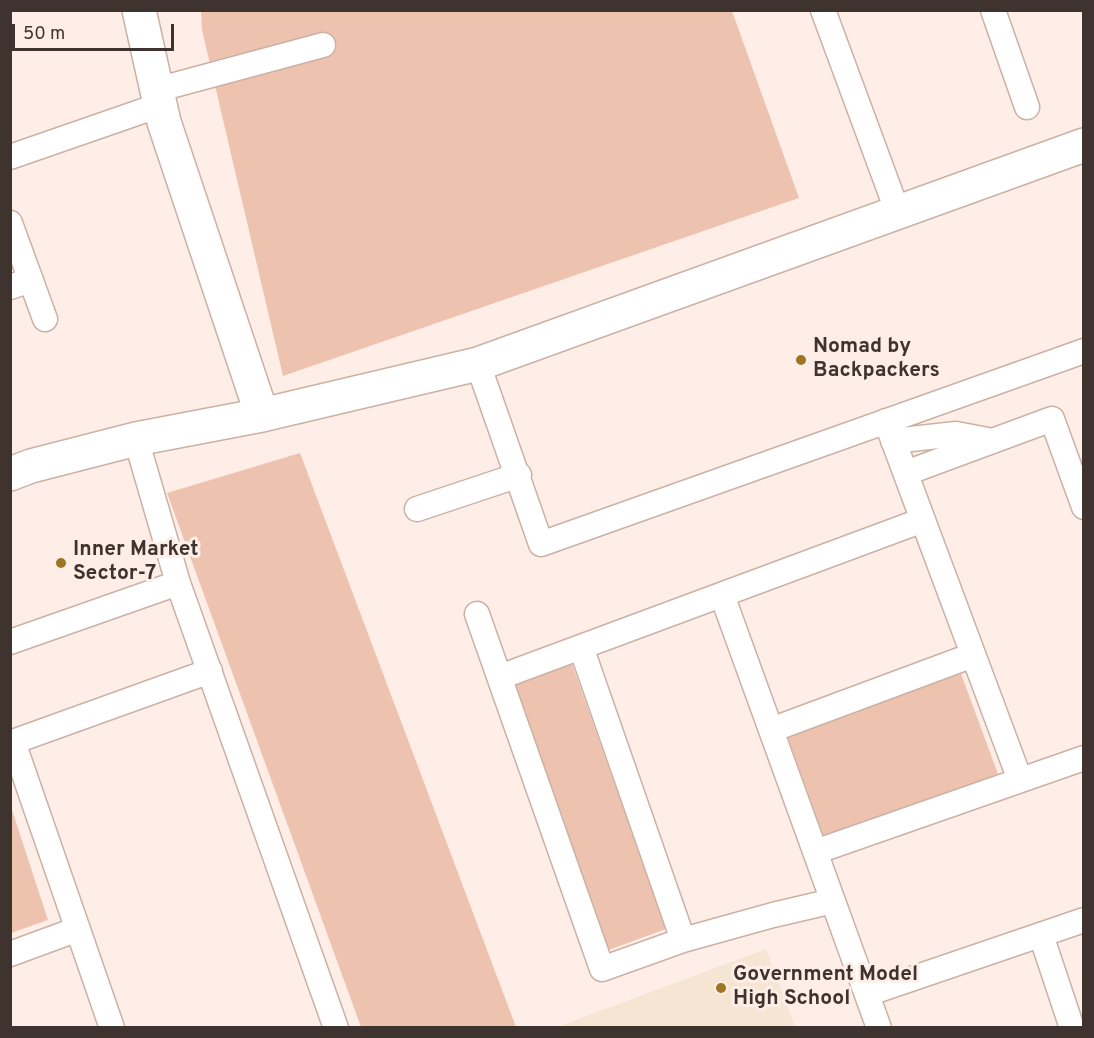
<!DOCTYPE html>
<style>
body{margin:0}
#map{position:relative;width:1094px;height:1038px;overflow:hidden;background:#ffeee7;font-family:Overpass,sans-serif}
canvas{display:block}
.frame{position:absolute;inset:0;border:12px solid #3e332f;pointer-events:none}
.scale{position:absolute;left:12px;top:24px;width:162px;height:27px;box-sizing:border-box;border:3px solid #3e332f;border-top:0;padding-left:8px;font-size:18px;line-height:21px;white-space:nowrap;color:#3e332f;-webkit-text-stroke:4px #ffeee7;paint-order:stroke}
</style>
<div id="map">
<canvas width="1094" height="1038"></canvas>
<div class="frame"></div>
<div class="scale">50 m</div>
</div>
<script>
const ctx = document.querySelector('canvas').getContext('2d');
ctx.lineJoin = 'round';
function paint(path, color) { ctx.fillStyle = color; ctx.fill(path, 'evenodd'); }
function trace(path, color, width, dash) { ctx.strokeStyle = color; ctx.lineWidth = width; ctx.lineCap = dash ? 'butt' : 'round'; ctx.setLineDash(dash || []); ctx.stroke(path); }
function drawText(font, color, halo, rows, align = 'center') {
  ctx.font = font + ' Overpass,sans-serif'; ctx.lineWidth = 6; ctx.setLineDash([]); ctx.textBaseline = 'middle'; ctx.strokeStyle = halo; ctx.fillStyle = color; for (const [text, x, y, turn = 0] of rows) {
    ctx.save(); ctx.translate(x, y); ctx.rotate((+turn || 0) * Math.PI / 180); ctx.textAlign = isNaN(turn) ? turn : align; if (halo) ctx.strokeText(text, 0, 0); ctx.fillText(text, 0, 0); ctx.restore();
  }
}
paint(new Path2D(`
 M766,949L795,1027H557Z`), '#f6e5d3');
paint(new Path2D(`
 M201,11H732L799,198L283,376L202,30Z
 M300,453L516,1027H361L167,493Z
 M571,661L666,929L606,951L511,682Z
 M960,671L998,774L824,838L787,735Z
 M11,807L48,920L11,933H10Z`), '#edc3af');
const street = new Path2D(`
 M823,10L898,213
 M993,10L1027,107
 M156,90L323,45
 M10,157L160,105
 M10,223L45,319
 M10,287L31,280
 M478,364L541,544L1084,351
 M886,421L1020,780
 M136,439L178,583L336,1028
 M893,441L956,434L993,441
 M906,473L1052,419L1084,507
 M417,509L519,475
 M722,595L879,1028
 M477,614L602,969L683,940L581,647
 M10,642L178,583
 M500,677L923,520
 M771,730L973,655
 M13,742L112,1028
 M10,743L210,671
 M815,852L1084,758
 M1041,935L1072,1028
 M683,940L773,915L833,901
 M10,954L78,929
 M867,994L1084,920`);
const secondary = new Path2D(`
 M139,10L164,122L262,415
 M10,474L31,466L136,439L262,415L478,364L1084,145`);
trace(street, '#cbb1a5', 27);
trace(secondary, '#cbb1a5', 36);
trace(street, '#fff', 24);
trace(secondary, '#fff', 33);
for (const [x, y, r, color] of [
 [801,360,6,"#9d7523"],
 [61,563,6,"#9d7523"],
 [721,988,6,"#9d7523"]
]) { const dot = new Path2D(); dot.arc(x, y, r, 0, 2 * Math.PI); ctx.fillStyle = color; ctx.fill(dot); trace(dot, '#ffeee7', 2); }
drawText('bold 21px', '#3e332f', '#ffeee7', [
 ["Nomad by",813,348],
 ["Backpackers",813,372],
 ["Inner Market",73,551],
 ["Sector-7",73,575],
 ["Government Model",733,976],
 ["High School",733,1000]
], 'left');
</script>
